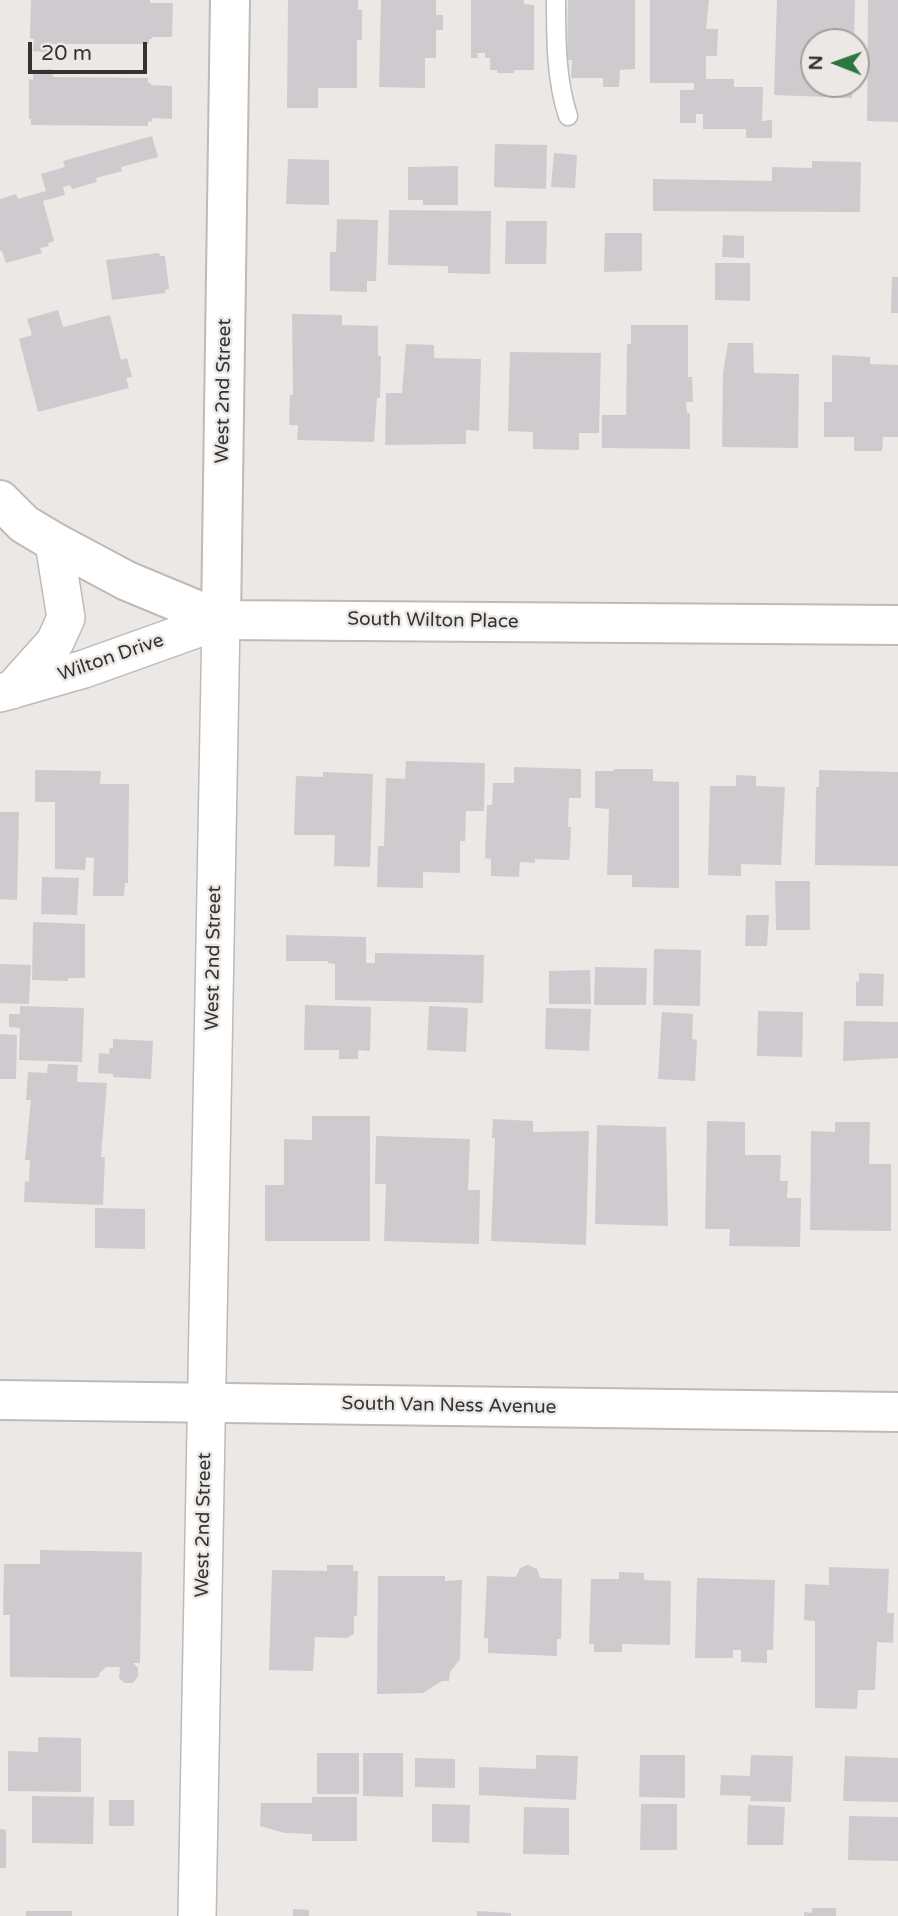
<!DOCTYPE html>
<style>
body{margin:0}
#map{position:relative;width:898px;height:1916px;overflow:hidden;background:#ebe8e5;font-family:"Varela Round",sans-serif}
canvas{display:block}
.north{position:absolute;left:800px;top:28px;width:70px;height:70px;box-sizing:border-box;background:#ebe8e5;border:2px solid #a2a09d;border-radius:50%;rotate:271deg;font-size:19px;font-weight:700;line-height:28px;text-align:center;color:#343332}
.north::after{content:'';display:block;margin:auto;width:24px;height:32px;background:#2d7542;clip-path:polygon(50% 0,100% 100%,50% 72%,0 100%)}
.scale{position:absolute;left:28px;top:42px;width:119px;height:32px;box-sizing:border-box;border:4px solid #343332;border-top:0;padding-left:9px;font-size:21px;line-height:24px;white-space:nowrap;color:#343332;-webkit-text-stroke:5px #ebe8e5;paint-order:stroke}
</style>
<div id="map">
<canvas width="898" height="1916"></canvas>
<div class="north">N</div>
<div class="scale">20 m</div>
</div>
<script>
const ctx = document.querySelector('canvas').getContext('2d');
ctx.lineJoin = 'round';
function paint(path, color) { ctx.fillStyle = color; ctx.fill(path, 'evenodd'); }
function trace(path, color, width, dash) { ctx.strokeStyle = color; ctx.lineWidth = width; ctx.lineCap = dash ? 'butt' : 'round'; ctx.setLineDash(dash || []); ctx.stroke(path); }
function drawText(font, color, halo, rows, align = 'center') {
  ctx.font = font + ' "Varela Round",sans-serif'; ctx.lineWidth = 5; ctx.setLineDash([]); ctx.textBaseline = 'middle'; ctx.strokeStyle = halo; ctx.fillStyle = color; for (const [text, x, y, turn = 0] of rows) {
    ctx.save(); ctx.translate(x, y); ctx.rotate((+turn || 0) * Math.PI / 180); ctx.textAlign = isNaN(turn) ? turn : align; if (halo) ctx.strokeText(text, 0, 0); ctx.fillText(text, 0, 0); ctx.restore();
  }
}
paint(new Path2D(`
 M31,0H150V3H173L172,37H152V39H149V44H53V53L33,51L34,39L30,38Z
 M288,0H358V10H362V40H357V88H318V108H287Z
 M381,0H436V15H443V30H436V58H425V88L379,87Z
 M471,0H524V4L534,5V70H514V73H497V70H490V58H485V53H477L478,58H471Z
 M568,0H635V69L620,70L619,87H603V78H571L572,60H567Z
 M650,0H709L706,29H718L717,56H706V79H734V87H763L762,121L772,120V138H746V129H703V114H696V123H680V90H694V83H650Z
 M777,0H855L854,42H814V84H853L852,98L774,95Z
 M868,0H898V122L867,121Z
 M52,69L53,77L148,78V83H151V85L172,86V119L152,118V122L148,121V126L31,125V119H29V79L33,80V70Z
 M152,136L158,157L121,167L122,171L96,178L97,182L72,189L70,185L63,187L65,195L43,201L54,241L48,243L49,246L40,248L42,253L6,263L2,251H0V199L16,194L18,199L46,191L41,174L65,167L63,161Z
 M495,144L547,145L546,189L494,187Z
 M554,153L577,155L575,188L551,187Z
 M288,159L329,160V205L286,204Z
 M812,161L861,162L860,212L653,211V179L772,181V167L812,168Z
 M458,166V205H423V200H408V167Z
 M389,210L491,211L490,274L448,273V266L388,265Z
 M337,219L378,220L376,281H367V292L330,291V252H336Z
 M506,221H547L546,264H505Z
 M605,233H642V271L604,272Z
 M723,235L744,236V258L722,257Z
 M159,253L160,256H165L169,289L165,290V293L112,300L106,260Z
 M715,263H750V301L715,300Z
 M892,277H898V313H891Z
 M58,310L63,327L110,315L121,360L127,358L132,377L126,378L129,388L38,412L19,339L32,335L27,319Z
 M292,314L342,315V325L378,326V356H381L380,398H377L374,442L297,440L298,425H289L290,395H293Z
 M631,325H688V377H692L693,402H686L687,413H690V449L602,448V415H626L627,344H631Z
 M728,343H753L754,373L799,374L798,448L722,447L723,373Z
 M406,344L434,345V358L481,359L479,431L466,430V444L385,445L386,393H402Z
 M510,352L601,353L599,433H579V450L533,449V432L508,431Z
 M832,355L870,357V364L898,365V437H883L882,451H854V437H824V402H832Z
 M406,761L485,763L484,811H466L465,841H460V873L423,872V888L377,887L378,846H384L386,778L405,779Z
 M514,767L581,769V798H569L568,827H571L570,854L569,860L535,859V863L520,862L519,877L491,876V859L485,858L487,805H492L493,783H514Z
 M614,769H653V781L679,782V888L632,887V875H607L609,809L595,808V771H614Z
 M35,770L101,771L100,784H129L128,883H125L124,896H93L94,858L86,857L85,870L55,869V802H35Z
 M819,770L898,772V866L815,865L816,787H819Z
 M323,772L373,774L370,867L334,866L335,835H294L296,776L323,777Z
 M736,775L756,776V786L785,787L781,865L741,864V876L708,875L710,786H736Z
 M0,812H19L17,900L0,899Z
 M42,877L79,878L77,915L41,914Z
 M775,881H810V930H776Z
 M746,915H769L767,946H745Z
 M33,922L85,924V978H68V981L32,980Z
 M286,935L366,937V963H375V953L484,955L483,1003L335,1000V964L328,963V961H286Z
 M654,949L701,950L700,1006L653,1005Z
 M0,964L31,965L29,1004L0,1003Z
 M595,967L647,968L646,1005H594Z
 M590,970L591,1004H549V971Z
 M859,973L884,974L883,1006H856V981L859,982Z
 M305,1005L371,1007L370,1051L358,1050V1059H339V1050H304Z
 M20,1006L84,1008L82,1062L19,1060L20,1028L9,1027V1014H20Z
 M429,1006L468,1008L466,1052L427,1050Z
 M546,1008L591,1009L589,1051L545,1049Z
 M758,1011L803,1012L802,1057L757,1056Z
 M662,1012L693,1014L692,1039L697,1040L695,1081L658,1079Z
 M844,1021L898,1022V1058L843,1061Z
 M0,1034L17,1035L16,1079H0Z
 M113,1039L153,1041L151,1079L113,1077V1074L98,1073L99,1053L109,1054L110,1048H113Z
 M48,1064L78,1065L77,1082L107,1083L101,1157H105L103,1205L24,1202L25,1181L29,1182L30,1160H25L31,1100H26L28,1072L47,1073Z
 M312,1116H370V1241H265V1185H284V1139L312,1140Z
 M493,1119L533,1121V1132L589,1131L586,1245L491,1241L495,1138H492Z
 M707,1121L745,1122V1155H781L780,1181H788L787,1198H801L800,1247L729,1246L730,1229H705Z
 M835,1122H870L869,1164H891V1231L810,1230L811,1131L835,1132Z
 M597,1125L666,1127L668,1226L595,1224Z
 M376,1136L470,1139L468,1190H480L479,1244L384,1241L386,1184H375Z
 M95,1208L145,1209V1249L95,1248Z
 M40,1550L142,1552L140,1663H133L138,1668V1676L133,1683H125L119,1678L120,1667H106L99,1674V1677L92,1678L10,1677V1615H3L4,1564H40Z
 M327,1565H353V1571H358L357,1616H354V1634L347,1638L315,1637L313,1671L269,1670L272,1570L327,1571Z
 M528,1565L537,1569L540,1578L562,1579L561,1639H557V1656L488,1653V1638H484L487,1576L516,1577L520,1568Z
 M829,1567L889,1569L887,1613H894L893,1643L877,1642L875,1690H858L857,1709L815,1708V1621L804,1620L805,1584L829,1585Z
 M619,1572L644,1573V1580L671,1581L670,1645L622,1644V1652H594V1644H589L591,1579H619Z
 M378,1576H445V1581L462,1580L460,1659L450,1672L449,1681H442L423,1693L377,1694Z
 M697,1578L775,1580L773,1650H767V1663L741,1662V1650H733V1658H695Z
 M38,1737L81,1738V1792L8,1791V1751L38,1752Z
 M317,1753H359V1794H317Z
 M363,1753H403V1797L363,1796Z
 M536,1755L578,1756L576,1800L479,1795V1767L536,1769Z
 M640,1755H685V1798L639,1797Z
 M751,1755L793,1756L791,1802L750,1801L751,1796L720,1795L721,1775L750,1776Z
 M845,1756L898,1758V1802L843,1801Z
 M415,1758L455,1759V1788L415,1787Z
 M32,1796L94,1797L93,1844L32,1843Z
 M312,1797H357V1841H312V1834L285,1833L260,1826L261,1803H312Z
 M109,1800H134V1826H109Z
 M432,1804L470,1805L469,1843L432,1842Z
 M641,1804H677V1850H640Z
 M748,1805L785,1807L783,1845H747Z
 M524,1807L569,1808V1855L523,1854Z
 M849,1816L898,1817V1861L848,1860Z
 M0,1829L6,1830V1868H0Z
 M812,1908H836V1916H804V1912L812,1913Z
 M293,1909L309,1910V1916H293Z
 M26,1911H72V1916H26Z
 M477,1911L511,1913V1916H477Z`), '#cecbce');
const service = new Path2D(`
 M556,0C556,39 556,80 568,116`);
const minor = new Path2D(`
 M12,690L55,642L66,618L54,542
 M0,693L84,669L221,620L197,1916`);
const tertiary = new Path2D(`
 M221,620L230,0
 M0,1400L898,1412`);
const secondary = new Path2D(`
 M0,500L24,524L54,542L127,581L221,620L898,625`);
trace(service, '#bebab8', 21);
trace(minor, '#bebab8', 40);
trace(tertiary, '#bebab8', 42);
trace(secondary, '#bebab8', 42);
trace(service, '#fff', 18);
trace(minor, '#fff', 37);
trace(tertiary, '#fff', 38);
trace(secondary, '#fff', 38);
drawText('19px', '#343332', '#ebe8e5', [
 ["West 2nd Street",224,391,-89],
 ["South Wilton Place",433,621,1],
 ["Wilton Drive",111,658,-19],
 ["West 2nd Street",214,958,-89],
 ["South Van Ness Avenue",449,1406,1],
 ["West 2nd Street",204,1525,-89]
]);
</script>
